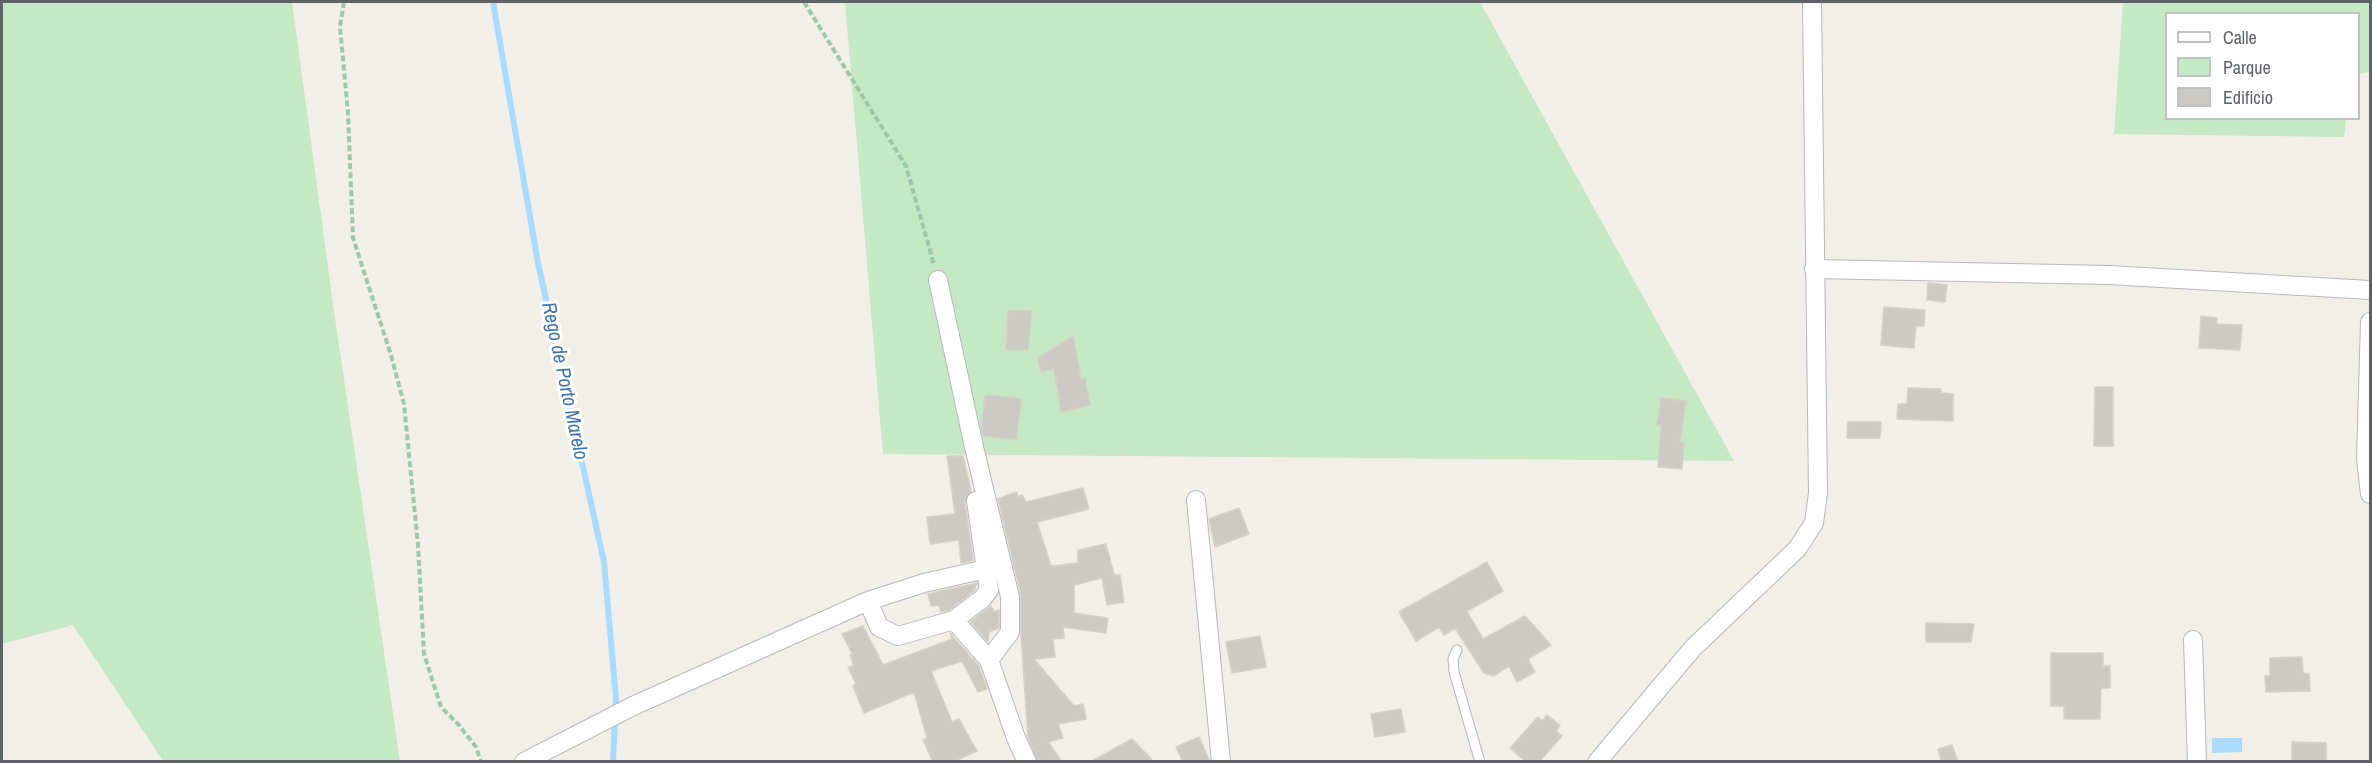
<!DOCTYPE html>
<style>
body{margin:0}
#map{position:relative;width:2372px;height:763px;overflow:hidden;background:#f1efe8;font-family:"Archivo Narrow",sans-serif}
canvas{display:block}
.frame{position:absolute;inset:0;border:3px solid #5f6368;pointer-events:none}
.legend{position:absolute;left:2165px;top:12px;width:195px;height:108px;box-sizing:border-box;background:#fff;border:2px solid #bfc1c3;margin:0;padding:8px 10px;list-style:none;font-size:18px;color:#5f6368}
.legend li{display:flex;align-items:center;gap:12px;height:30px}
.legend b{width:30px;border:2px solid #bfc1c3}
</style>
<div id="map">
<canvas width="2372" height="763"></canvas>
<div class="frame"></div>
<ul class="legend">
<li><b style="height:8px;background:#fff"></b>Calle</li>
<li><b style="height:16px;background:#c5e8c5"></b>Parque</li>
<li><b style="height:16px;background:#cccac5"></b>Edificio</li>
</ul>
</div>
<script>
const ctx = document.querySelector('canvas').getContext('2d');
ctx.lineJoin = 'round';
function paint(path, color) { ctx.fillStyle = color; ctx.fill(path, 'evenodd'); }
function trace(path, color, width, dash) { ctx.strokeStyle = color; ctx.lineWidth = width; ctx.lineCap = dash ? 'butt' : 'round'; ctx.setLineDash(dash || []); ctx.stroke(path); }
function drawText(font, color, halo, rows, align = 'center') {
  ctx.font = font + ' "Archivo Narrow",sans-serif'; ctx.lineWidth = 6; ctx.setLineDash([]); ctx.textBaseline = 'middle'; ctx.strokeStyle = halo; ctx.fillStyle = color; for (const [text, x, y, turn = 0] of rows) {
    ctx.save(); ctx.translate(x, y); ctx.rotate((+turn || 0) * Math.PI / 180); ctx.textAlign = isNaN(turn) ? turn : align; if (halo) ctx.strokeText(text, 0, 0); ctx.fillText(text, 0, 0); ctx.restore();
  }
}
paint(new Path2D(`
 M2,2H292L334,311L400,761H163L73,625L2,644Z
 M845,2H1480L1734,461L883,454Z
 M2123,2H2370V72L2359,74L2358,14H2166V118L2346,119L2344,137L2114,134Z`), '#c5e8c5');
paint(new Path2D(`
 M2212,738H2242V752L2212,753Z`), '#aadaff');
trace(new Path2D(`
 M493,2L538,263L604,562L616,699L613,762`), '#aadaff', 6);
const building = new Path2D(`
 M1928,283L1947,285L1945,302L1927,300Z
 M1884,307L1925,310L1924,326H1916L1914,348L1881,345Z
 M1008,310L1032,311L1028,350H1006Z
 M2201,316L2217,318L2216,324L2242,325L2240,350L2199,348Z
 M1073,336L1081,379L1085,378L1090,405L1061,412L1054,369L1041,372L1038,358Z
 M2095,387H2113V446H2094Z
 M1908,388L1941,389V393L1953,394V421L1897,419L1898,404H1907Z
 M992,395L1022,399L1016,440L983,436L981,428L985,396Z
 M1661,398L1686,401L1680,442H1684L1682,469L1658,467L1661,426L1657,425Z
 M1848,422H1881L1880,438H1847Z
 M947,456H963L971,491L965,503L973,560L961,563L959,540L930,544L927,517L955,514Z
 M1083,488L1089,509L1037,522L1051,566L1078,563V550L1106,544L1114,575H1120L1124,602L1107,605L1102,578L1074,585V613L1108,618L1106,633L1063,627L1064,638L1053,639L1055,657L1034,659L1074,706L1083,704L1086,719L1058,724L1063,738L1048,742L1062,762H1038L1028,737L1021,634V595L998,499L1016,492L1018,497L1022,495L1026,502Z
 M1239,508L1249,534L1215,547L1209,519Z
 M1487,562L1503,591L1467,611L1483,639L1525,616L1551,645L1528,659L1535,672L1517,682L1509,666L1494,676L1484,673L1455,628L1444,635L1439,627L1416,641L1399,612Z
 M977,583L974,591L949,610L941,612L939,605L931,606L928,594Z
 M991,606L994,612L999,610V628L989,632L988,642L970,622Z
 M1926,623L1974,624L1971,642H1926Z
 M863,626L883,665L952,639L950,633L979,666L987,689L978,692L962,661L931,671L952,722L959,719L977,751L953,762H933L923,740L927,738L914,692L864,713L853,686L856,684L848,667L854,666L850,655H853L842,634Z
 M1260,636L1266,667L1232,673L1226,642Z
 M2051,653H2103V666H2110V688H2101L2100,719H2064V706H2051Z
 M2302,657L2303,673L2309,674L2310,691L2266,692L2265,676H2270V658Z
 M1401,709L1405,732L1375,737L1371,714Z
 M1547,715L1560,725L1556,731L1562,736L1539,762H1526L1510,748L1538,717L1542,721Z
 M1199,737L1210,762H1183L1176,747Z
 M1132,739L1154,762H1090Z
 M2292,742L2326,743V762H2292Z
 M1952,745L1958,762H1942L1938,749Z`);
paint(building, '#cccac5');
trace(building, '#d6d1c6', 1.5);
const lane = new Path2D(`
 M1457,650L1453,659L1454,672L1480,762`);
const street = new Path2D(`
 M1814,269L2109,275L2370,290
 M938,280L974,447L1010,597V632L989,660
 M2370,322L2366,459L2370,494
 M1196,500L1221,762
 M868,601L879,627L898,636L954,620L989,660L1016,738L1027,762
 M954,620L982,599L989,590L976,501
 M2193,640L2197,762
 M524,762L633,706L868,601L924,583L986,569
 M1597,762L1693,648L1797,549L1814,523L1818,493L1812,2`);
trace(lane, '#b5b8bc', 11);
trace(street, '#b5b8bc', 20);
trace(new Path2D(`
 M344,2L340,27L348,113L353,238L391,355L404,404L418,545L424,654L441,707L458,724L476,747L481,762
 M804,2L906,166L934,265`), '#9cc7a9', 4, [6, 3]);
trace(lane, '#fff', 9);
trace(street, '#fff', 18);
drawText('italic 20px', '#4174aa', '#fff', [
 ["Rego de Porto Marelo",564,381,78]
]);
</script>
